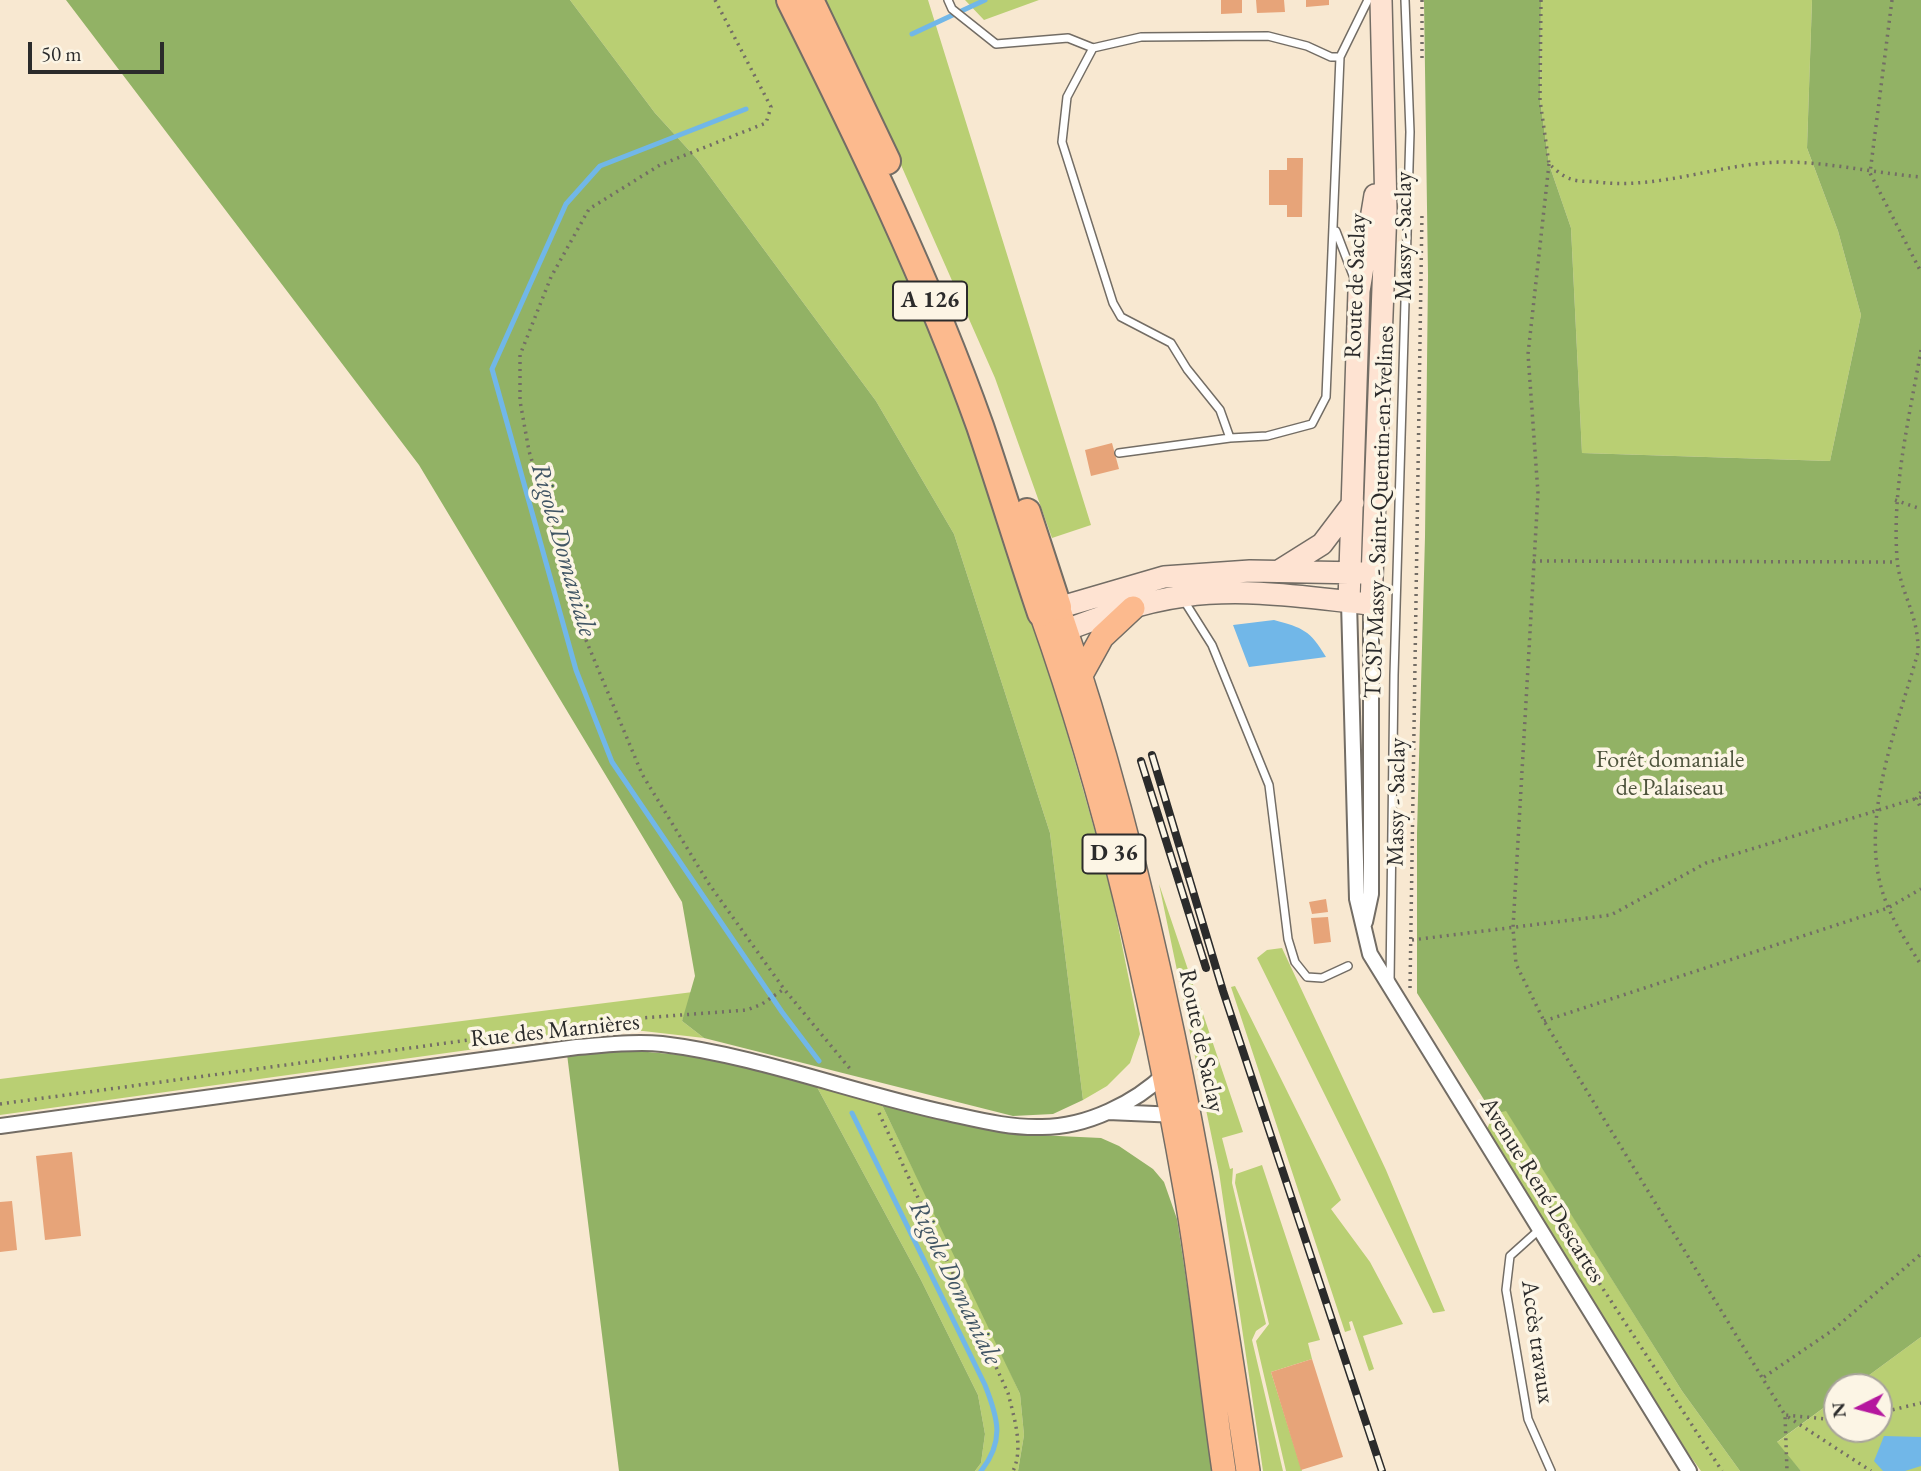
<!DOCTYPE html>
<meta charset="utf-8">
<style>
body{margin:0}
#map{position:relative;width:1921px;height:1471px;overflow:hidden;background:#f8e8d1;font-family:"EB Garamond",serif}
canvas{display:block}
.north{position:absolute;left:1823px;top:1373px;width:70px;height:70px;box-sizing:border-box;background:#fcf5e5;border:2px solid #a8a49b;border-radius:50%;rotate:264deg;font-size:19px;font-weight:700;line-height:28px;text-align:center;color:#2b2b2b}
.north::after{content:'';display:block;margin:auto;width:24px;height:32px;background:#b5179e;clip-path:polygon(50% 0,100% 100%,50% 72%,0 100%)}
.scale{position:absolute;left:28px;top:42px;width:136px;height:32px;box-sizing:border-box;border:4px solid #2b2b2b;border-top:0;padding-left:9px;font-size:21px;line-height:24px;white-space:nowrap;color:#2b2b2b;-webkit-text-stroke:5px #fcf5e5;paint-order:stroke}
</style>
<div id="map">
<canvas width="1921" height="1471"></canvas>
<div class="north">N</div>
<div class="scale">50 m</div>
</div>
<script>
const ctx = document.querySelector('canvas').getContext('2d');
ctx.lineJoin = 'round';
function paint(path, color) { ctx.fillStyle = color; ctx.fill(path, 'evenodd'); }
function trace(path, color, width, dash) { ctx.strokeStyle = color; ctx.lineWidth = width; ctx.lineCap = dash ? 'butt' : 'round'; ctx.setLineDash(dash || []); ctx.stroke(path); }
function drawText(font, color, halo, rows, align = 'center') {
  ctx.font = font + ' "EB Garamond",serif'; ctx.lineWidth = 7; ctx.setLineDash([]); ctx.textBaseline = 'middle'; ctx.strokeStyle = halo; ctx.fillStyle = color; for (const [text, x, y, turn = 0] of rows) {
    ctx.save(); ctx.translate(x, y); ctx.rotate((+turn || 0) * Math.PI / 180); ctx.textAlign = isNaN(turn) ? turn : align; if (halo) ctx.strokeText(text, 0, 0); ctx.fillText(text, 0, 0); ctx.restore();
  }
}
paint(new Path2D(`
 M570,0H781L786,9L936,344L988,484L1040,638L1109,881L1140,1034L1130,1063L1107,1086L1083,1100L1050,833L954,534L876,401L697,159L655,113Z
 M820,0H928L1091,525L1052,538L995,378L867,88Z
 M965,0H1039L984,20Z
 M1541,0H1812L1807,148L1838,231L1861,315L1830,461L1582,453L1571,228L1549,164L1540,100Z
 M1159,884L1243,1132L1222,1138L1230,1169L1233,1168L1232,1183L1266,1324L1256,1331L1252,1340L1283,1471H1263L1219,1172Z
 M1282,948L1386,1170L1445,1311L1433,1313L1257,958L1267,950Z
 M1235,986L1341,1200L1331,1209L1370,1262L1403,1324L1363,1336L1374,1369L1369,1371L1352,1321L1349,1322L1351,1330L1345,1332L1231,987Z
 M693,992L682,1021L704,1038L643,1031H605L0,1115V1079Z
 M817,1087L882,1105L913,1169L930,1196L1020,1394L1024,1435L1018,1471H975L981,1463L985,1434L978,1395L921,1280Z
 M1506,1110L1682,1391L1740,1471H1701L1688,1453L1486,1132L1493,1114Z
 M1262,1165L1320,1340L1308,1343L1312,1359L1271,1372L1302,1471H1286L1256,1341L1269,1324L1235,1183L1236,1174Z
 M1921,1337V1471H1801L1776,1443L1837,1398V1429H1879V1387H1853Z`), '#b9cf73');
paint(new Path2D(`
 M66,0H570L655,113L697,159L876,401L954,534L1050,833L1083,1100L1053,1114L1013,1116L704,1038L682,1021L695,976L682,902L419,465Z
 M1424,0H1541L1540,100L1549,164L1571,228L1582,453L1830,461L1861,315L1838,231L1807,148L1812,0H1921V1337L1853,1387H1837V1398L1777,1442L1801,1471H1740L1682,1391L1506,1111L1493,1114L1417,993V833L1425,537L1428,276Z
 M625,1050L705,1057L817,1087L921,1280L978,1395L985,1434L981,1463L975,1471H619L567,1054Z
 M882,1105L1016,1134L1101,1138L1119,1146L1153,1169L1164,1182L1177,1219L1215,1471H1018L1024,1435L1020,1394Z`), '#92b265');
paint(new Path2D(`
 M1274,620C1303,628 1310,630 1326,657L1249,667L1233,625Z
 M1884,1436L1921,1437V1466L1905,1471H1883L1874,1461Z`), '#71b7e8');
trace(new Path2D(`
 M912,34L985,0
 M746,109L600,166L566,204L492,369L576,670L612,762L782,1012L819,1061
 M852,1113L985,1385C998,1418 1005,1441 981,1471`), '#71b7e8', 5);
paint(new Path2D(`
 M1221,0H1242V13L1221,14Z
 M1256,0H1284L1285,12L1257,13Z
 M1306,0H1329V5L1306,7Z
 M1287,158H1303L1302,217H1287V205H1269V170H1287Z
 M1112,443L1119,469L1091,476L1085,450Z
 M1326,899L1328,912L1312,914L1309,902Z
 M1328,917L1331,942L1314,944L1311,918Z
 M72,1152L81,1236L45,1240L36,1156Z
 M12,1201L17,1250L0,1252V1202Z
 M1312,1359L1343,1457L1301,1470L1271,1372Z`), '#e7a479');
const lane = new Path2D(`
 M948,0L952,9L996,44L1068,38L1093,48L1141,37L1268,36L1307,46L1331,57H1340L1368,0
 M1093,48L1067,97L1062,142L1113,303L1121,317L1171,343L1187,369L1220,410L1230,438L1267,436L1312,424L1326,397L1340,57
 M1336,231L1354,278
 M1119,453L1230,438
 M1183,599L1212,645L1269,785L1288,939L1295,962L1307,977L1322,978L1348,966
 M1390,982L1394,675L1410,132L1405,0
 M1540,1229L1510,1256L1506,1290L1528,1419L1551,1471`);
const street = new Path2D(`
 M1349,602L1357,899L1370,954L1689,1471
 M1365,922L1371,894V604
 M1108,1112L1178,1115
 M0,1126L577,1047C605,1045 634,1041 662,1044C755,1055 854,1093 947,1113C979,1120 1009,1128 1042,1127C1087,1127 1135,1103 1166,1073`);
const secondary = new Path2D(`
 M1279,571L1322,544L1353,503
 M1349,602L1359,291L1375,195
 M1044,612L1164,577L1250,571L1363,573
 M1050,636C1092,620 1138,602 1184,596C1246,587 1310,598 1371,604L1386,209L1381,0`);
const primary = new Path2D(`
 M1058,607C1154,887 1205,1179 1248,1471
 M1041,613C1107,799 1151,994 1185,1188C1202,1282 1210,1377 1224,1471
 M1081,675L1102,637L1133,608`);
const highway = new Path2D(`
 M790,0C859,138 928,280 980,426C1001,488 1020,551 1041,613
 M810,0L887,161
 M1027,512L1058,607`);
trace(lane, '#736d65', 10);
trace(street, '#736d65', 18);
trace(secondary, '#736d65', 24);
trace(primary, '#736d65', 26);
trace(highway, '#736d65', 30);
trace(new Path2D(`
 M715,0L771,107L766,123L660,165L589,209L551,277L520,355V401L529,451L583,633L642,774L709,884L784,989L851,1070
 M1422,0V61
 M1541,0L1540,100L1549,164C1555,169 1563,177 1571,179C1578,182 1589,181 1597,182C1660,190 1720,163 1783,162C1829,162 1875,173 1921,177
 M1892,0L1870,173L1921,272
 M1549,164L1528,354L1538,493L1513,928L1516,964L1544,1021L1785,1415L1787,1471
 M1921,350C1909,419 1892,488 1897,558C1899,591 1919,614 1918,652C1897,729 1853,831 1889,909C1897,928 1910,947 1921,965
 M1895,500L1921,509
 M1533,561L1897,562
 M1921,792L1916,799L1921,808
 M1412,940L1611,915L1706,863L1921,797
 M1410,988L1422,212
 M1544,1021L1888,908L1921,889
 M0,1104L615,1020L747,1010L762,1004L784,989
 M879,1113L1008,1393C1014,1417 1024,1448 1013,1471
 M1496,1125L1722,1471
 M1764,1377L1833,1330L1921,1254
 M1879,1413L1921,1403
 M1837,1420L1785,1415L1871,1471`), '#736d65', 3.5, [2, 5]);
trace(lane, '#fff', 7);
trace(street, '#fff', 14);
trace(secondary, '#fee3d2', 21);
trace(primary, '#fcba8e', 23);
trace(highway, '#fcba8e', 26);
const rail = new Path2D(`
 M1152,755L1223,991L1382,1471
 M1141,761L1206,968`);
trace(rail, '#2b2b2b', 8);
trace(rail, '#fcf5e5', 5, [16]);
for (const [x, y, w] of [
 [930,301,74],
 [1114,854,63]
]) { const box = new Path2D(); box.roundRect(x - w / 2, y - 19.5, w, 39, 5); ctx.fillStyle = '#fcf5e5'; ctx.fill(box); trace(box, '#2b2b2b', 2); }
drawText('bold 23px', '#2b2b2b', null, [
 ["A 126",930,301],
 ["D 36",1114,854]
]);
drawText('24px', '#2b2b2b', '#fcf5e5', [
 ["Massy - Saclay",1404,236,-90],
 ["Route de Saclay",1356,286,-88],
 ["TCSP Massy - Saint-Quentin-en-Yvelines",1380,512,-88],
 ["Massy - Saclay",1397,802,-89],
 ["Rue des Marnières",555,1031,-6],
 ["Route de Saclay",1201,1041,78],
 ["Avenue René Descartes",1542,1190,58],
 ["Accès travaux",1537,1342,82]
]);
drawText('24px', '#4e543d', '#fcf5e5', [
 ["Forêt domaniale",1670,760],
 ["de Palaiseau",1670,788]
]);
drawText('italic 26px', '#405564', '#fcf5e5', [
 ["Rigole Domaniale",563,550,74],
 ["Rigole Domaniale",955,1283,64]
]);
</script>
